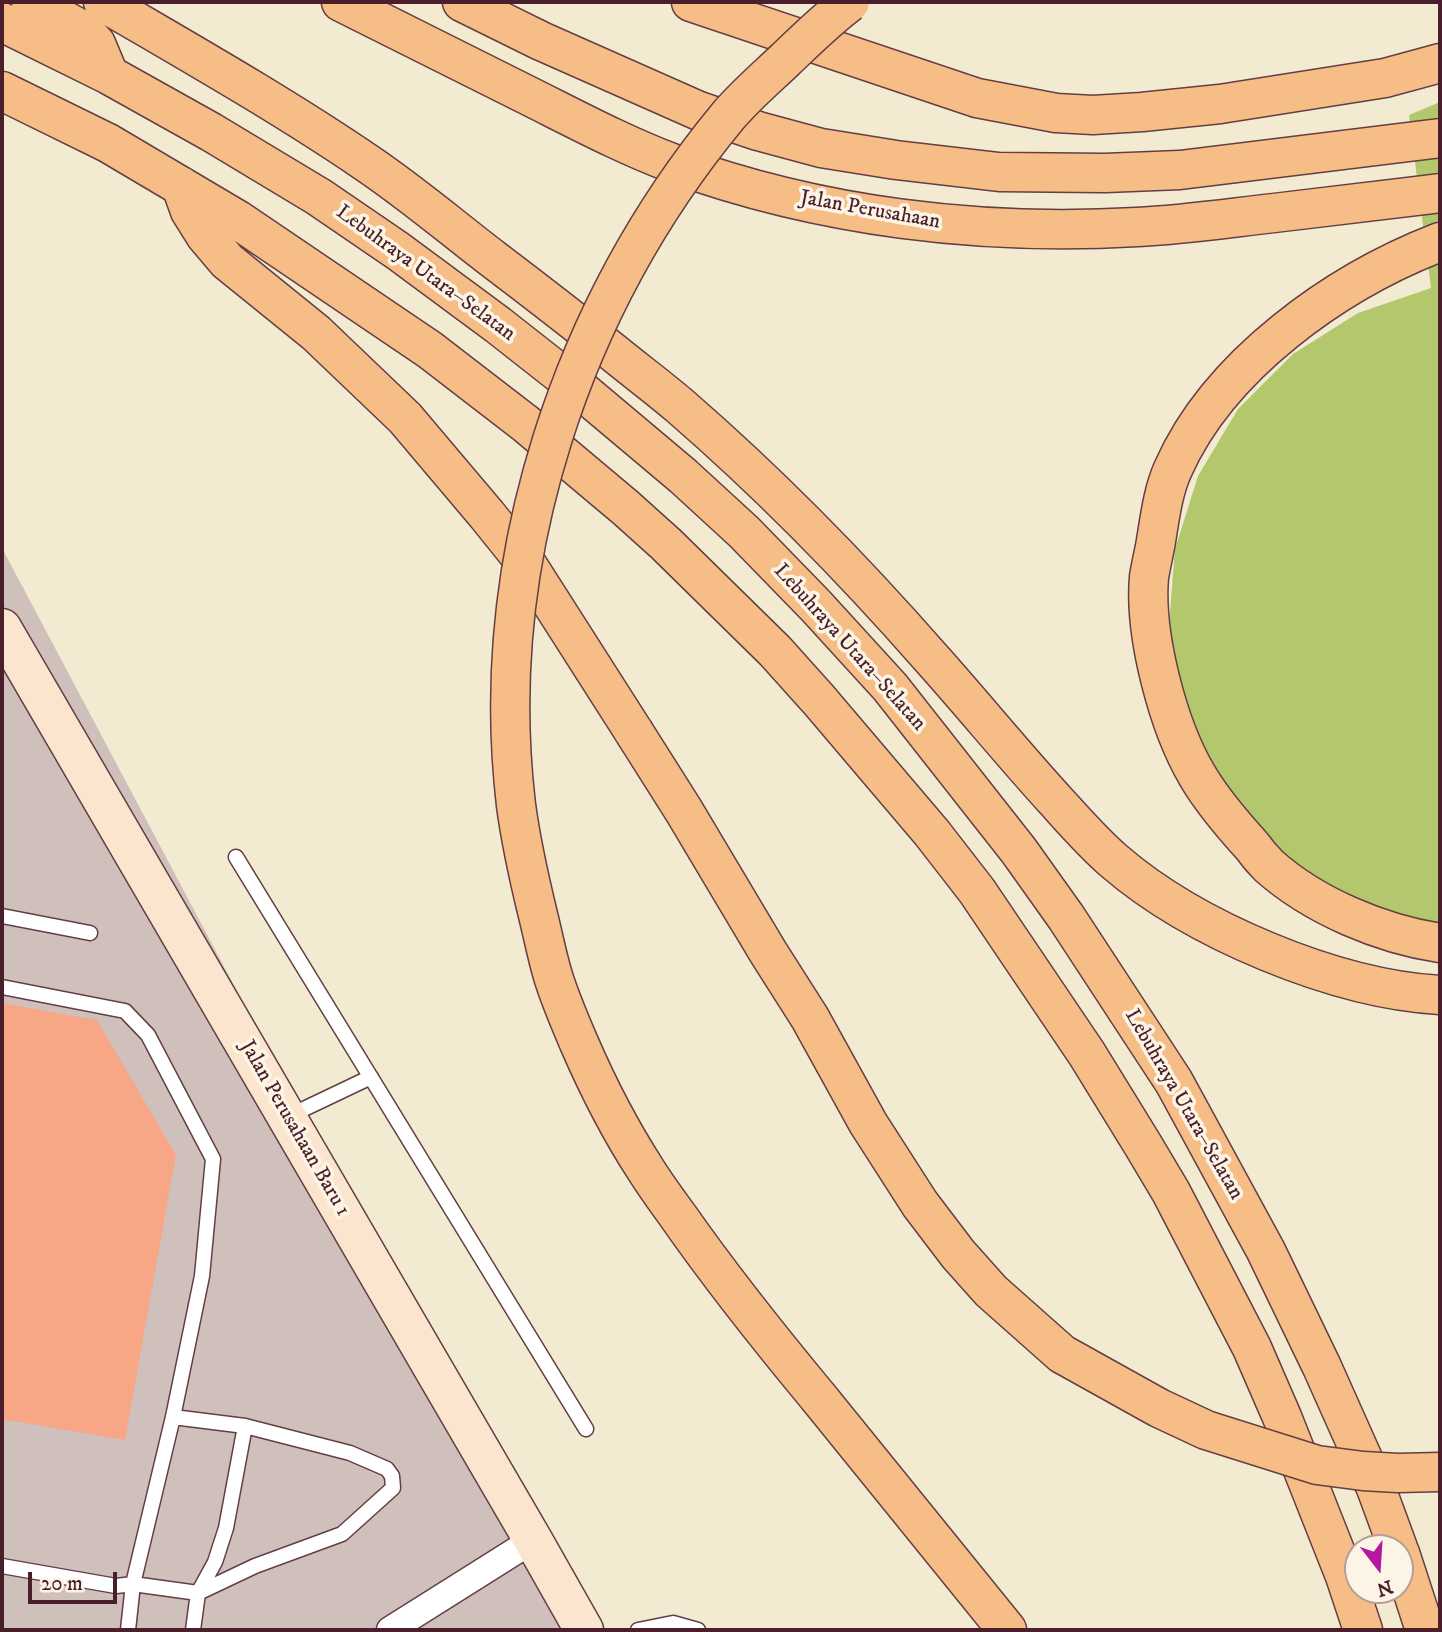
<!DOCTYPE html>
<meta charset="utf-8">
<style>
body{margin:0}
#map{position:relative;width:1442px;height:1632px;overflow:hidden;background:#f2ebd2;font-family:"IM FELL DW Pica",serif}
canvas{display:block}
.frame{position:absolute;inset:0;border:4px solid #4a1f2b;pointer-events:none}
.north{position:absolute;left:1344px;top:1534px;width:70px;height:70px;box-sizing:border-box;background:#fcf5e5;border:2px solid #b59f9b;border-radius:50%;rotate:163deg;font-size:19px;font-weight:700;line-height:28px;text-align:center;color:#4a1f2b}
.north::after{content:'';display:block;margin:auto;width:24px;height:32px;background:#b5179e;clip-path:polygon(50% 0,100% 100%,50% 72%,0 100%)}
.scale{position:absolute;left:28px;top:1572px;width:89px;height:32px;box-sizing:border-box;border:4px solid #4a1f2b;border-top:0;padding-left:9px;font-size:21px;line-height:24px;white-space:nowrap;color:#4a1f2b;-webkit-text-stroke:5px #fcf5e5;paint-order:stroke}
</style>
<div id="map">
<canvas width="1442" height="1632"></canvas>
<div class="frame"></div>
<div class="north">N</div>
<div class="scale">20 m</div>
</div>
<script>
const ctx = document.querySelector('canvas').getContext('2d');
ctx.lineJoin = 'round';
function paint(path, color) { ctx.fillStyle = color; ctx.fill(path, 'evenodd'); }
function trace(path, color, width, dash) { ctx.strokeStyle = color; ctx.lineWidth = width; ctx.lineCap = dash ? 'butt' : 'round'; ctx.setLineDash(dash || []); ctx.stroke(path); }
function drawText(font, color, halo, rows, align = 'center') {
  ctx.font = font + ' "IM FELL DW Pica",serif'; ctx.lineWidth = 7; ctx.setLineDash([]); ctx.textBaseline = 'middle'; ctx.strokeStyle = halo; ctx.fillStyle = color; for (const [text, x, y, turn = 0] of rows) {
    ctx.save(); ctx.translate(x, y); ctx.rotate((+turn || 0) * Math.PI / 180); ctx.textAlign = isNaN(turn) ? turn : align; if (halo) ctx.strokeText(text, 0, 0); ctx.fillText(text, 0, 0); ctx.restore();
  }
}
paint(new Path2D(`
 M2,548L576,1630H2Z`), '#d0c0bc');
paint(new Path2D(`
 M1440,102V933L1315,884L1257,834L1211,772L1181,701L1169,625L1175,549L1198,476L1238,409L1293,354L1358,313L1431,288L1409,115Z`), '#b3c86d');
paint(new Path2D(`
 M2,1003L97,1020L176,1155L125,1440L2,1419Z`), '#f7a686');
const lane = new Path2D(`
 M236,857L586,1429
 M2,916L90,933
 M2,987L125,1011L148,1035L213,1159L202,1276L173,1417L133,1584L198,1593L255,1566L342,1534L393,1488L392,1476L387,1469L350,1453L245,1426L173,1417
 M287,1117L371,1077
 M2,1566L116,1586L133,1584L128,1630
 M193,1630L198,1593L215,1562L226,1528L245,1426
 M638,1630L673,1623L698,1630`);
const street = new Path2D(`
 M390,1630L533,1540`);
const secondary = new Path2D(`
 M2,628L533,1540L584,1630`);
const primary = new Path2D(`
 M341,2C404,34 468,65 531,97C577,120 624,145 672,163C820,217 980,236 1137,227C1183,225 1229,218 1274,213C1330,206 1385,200 1440,193
 M462,2L541,41L699,111L758,131L821,148L896,160L999,172L1105,173L1180,170L1440,138`);
const highway = new Path2D(`
 M31,2L84,31L96,44L109,75
 M103,2C190,53 280,104 364,161C409,191 450,226 493,259C534,290 574,321 614,353C636,371 659,388 680,406C770,484 854,570 932,659C974,706 1013,754 1055,800C1074,821 1093,843 1114,861C1194,930 1335,989 1440,995
 M691,2L977,98L1056,113L1093,115L1142,112L1220,104L1385,78L1440,63
 M2,22L109,75L211,132L319,197L398,251L498,325L582,391L683,476L744,532L816,606L890,687L1019,851L1066,917L1174,1082L1266,1251L1322,1367L1376,1488L1398,1548
 M2,91L108,143L238,220L430,350L526,424L626,508L666,544L775,651L819,700L932,833L977,891L1087,1054L1143,1145L1171,1192L1252,1348L1282,1417L1345,1576L1363,1630
 M181,186L190,211L205,235L227,261L316,333L405,418L487,515L528,566L634,732
 M1440,242C1336,282 1219,365 1173,469C1163,491 1160,517 1156,541C1154,553 1151,565 1149,577C1144,635 1168,726 1197,775C1212,801 1232,824 1252,846C1257,853 1263,860 1269,866C1314,906 1381,934 1440,943
 M819,1398L1007,1630
 M1400,1553L1425,1630`);
trace(lane, '#633e44', 17);
trace(street, '#633e44', 29);
trace(secondary, '#633e44', 41);
trace(primary, '#633e44', 41);
trace(highway, '#633e44', 41);
trace(lane, '#fff', 14);
trace(street, '#fff', 26);
trace(secondary, '#fbe5cf', 38);
trace(primary, '#f6be86', 38);
trace(highway, '#f6be86', 38);
const highwayBridge = new Path2D(`
 M634,732L684,811L768,952L810,1018L868,1123L920,1204L958,1254L991,1291L1062,1354L1159,1408L1206,1430L1317,1465L1363,1471L1398,1473L1440,1472
 M819,1398C770,1339 722,1279 678,1216C667,1201 656,1186 646,1170C620,1130 598,1087 579,1043C570,1022 560,999 553,976C547,956 543,935 538,915C529,878 521,843 516,805C487,559 571,306 728,116C745,96 766,78 785,60C806,40 827,19 850,2`);
trace(highwayBridge, '#633e44', 41, []);
trace(highwayBridge, '#f6be86', 38);
drawText('21px', '#4a1f2b', '#fcf5e5', [
 ["Jalan Perusahaan",870,211,10],
 ["Lebuhraya Utara–Selatan",425,274,36],
 ["Lebuhraya Utara–Selatan",849,648,48],
 ["Lebuhraya Utara–Selatan",1183,1105,60],
 ["Jalan Perusahaan Baru 1",294,1129,60]
]);
</script>
